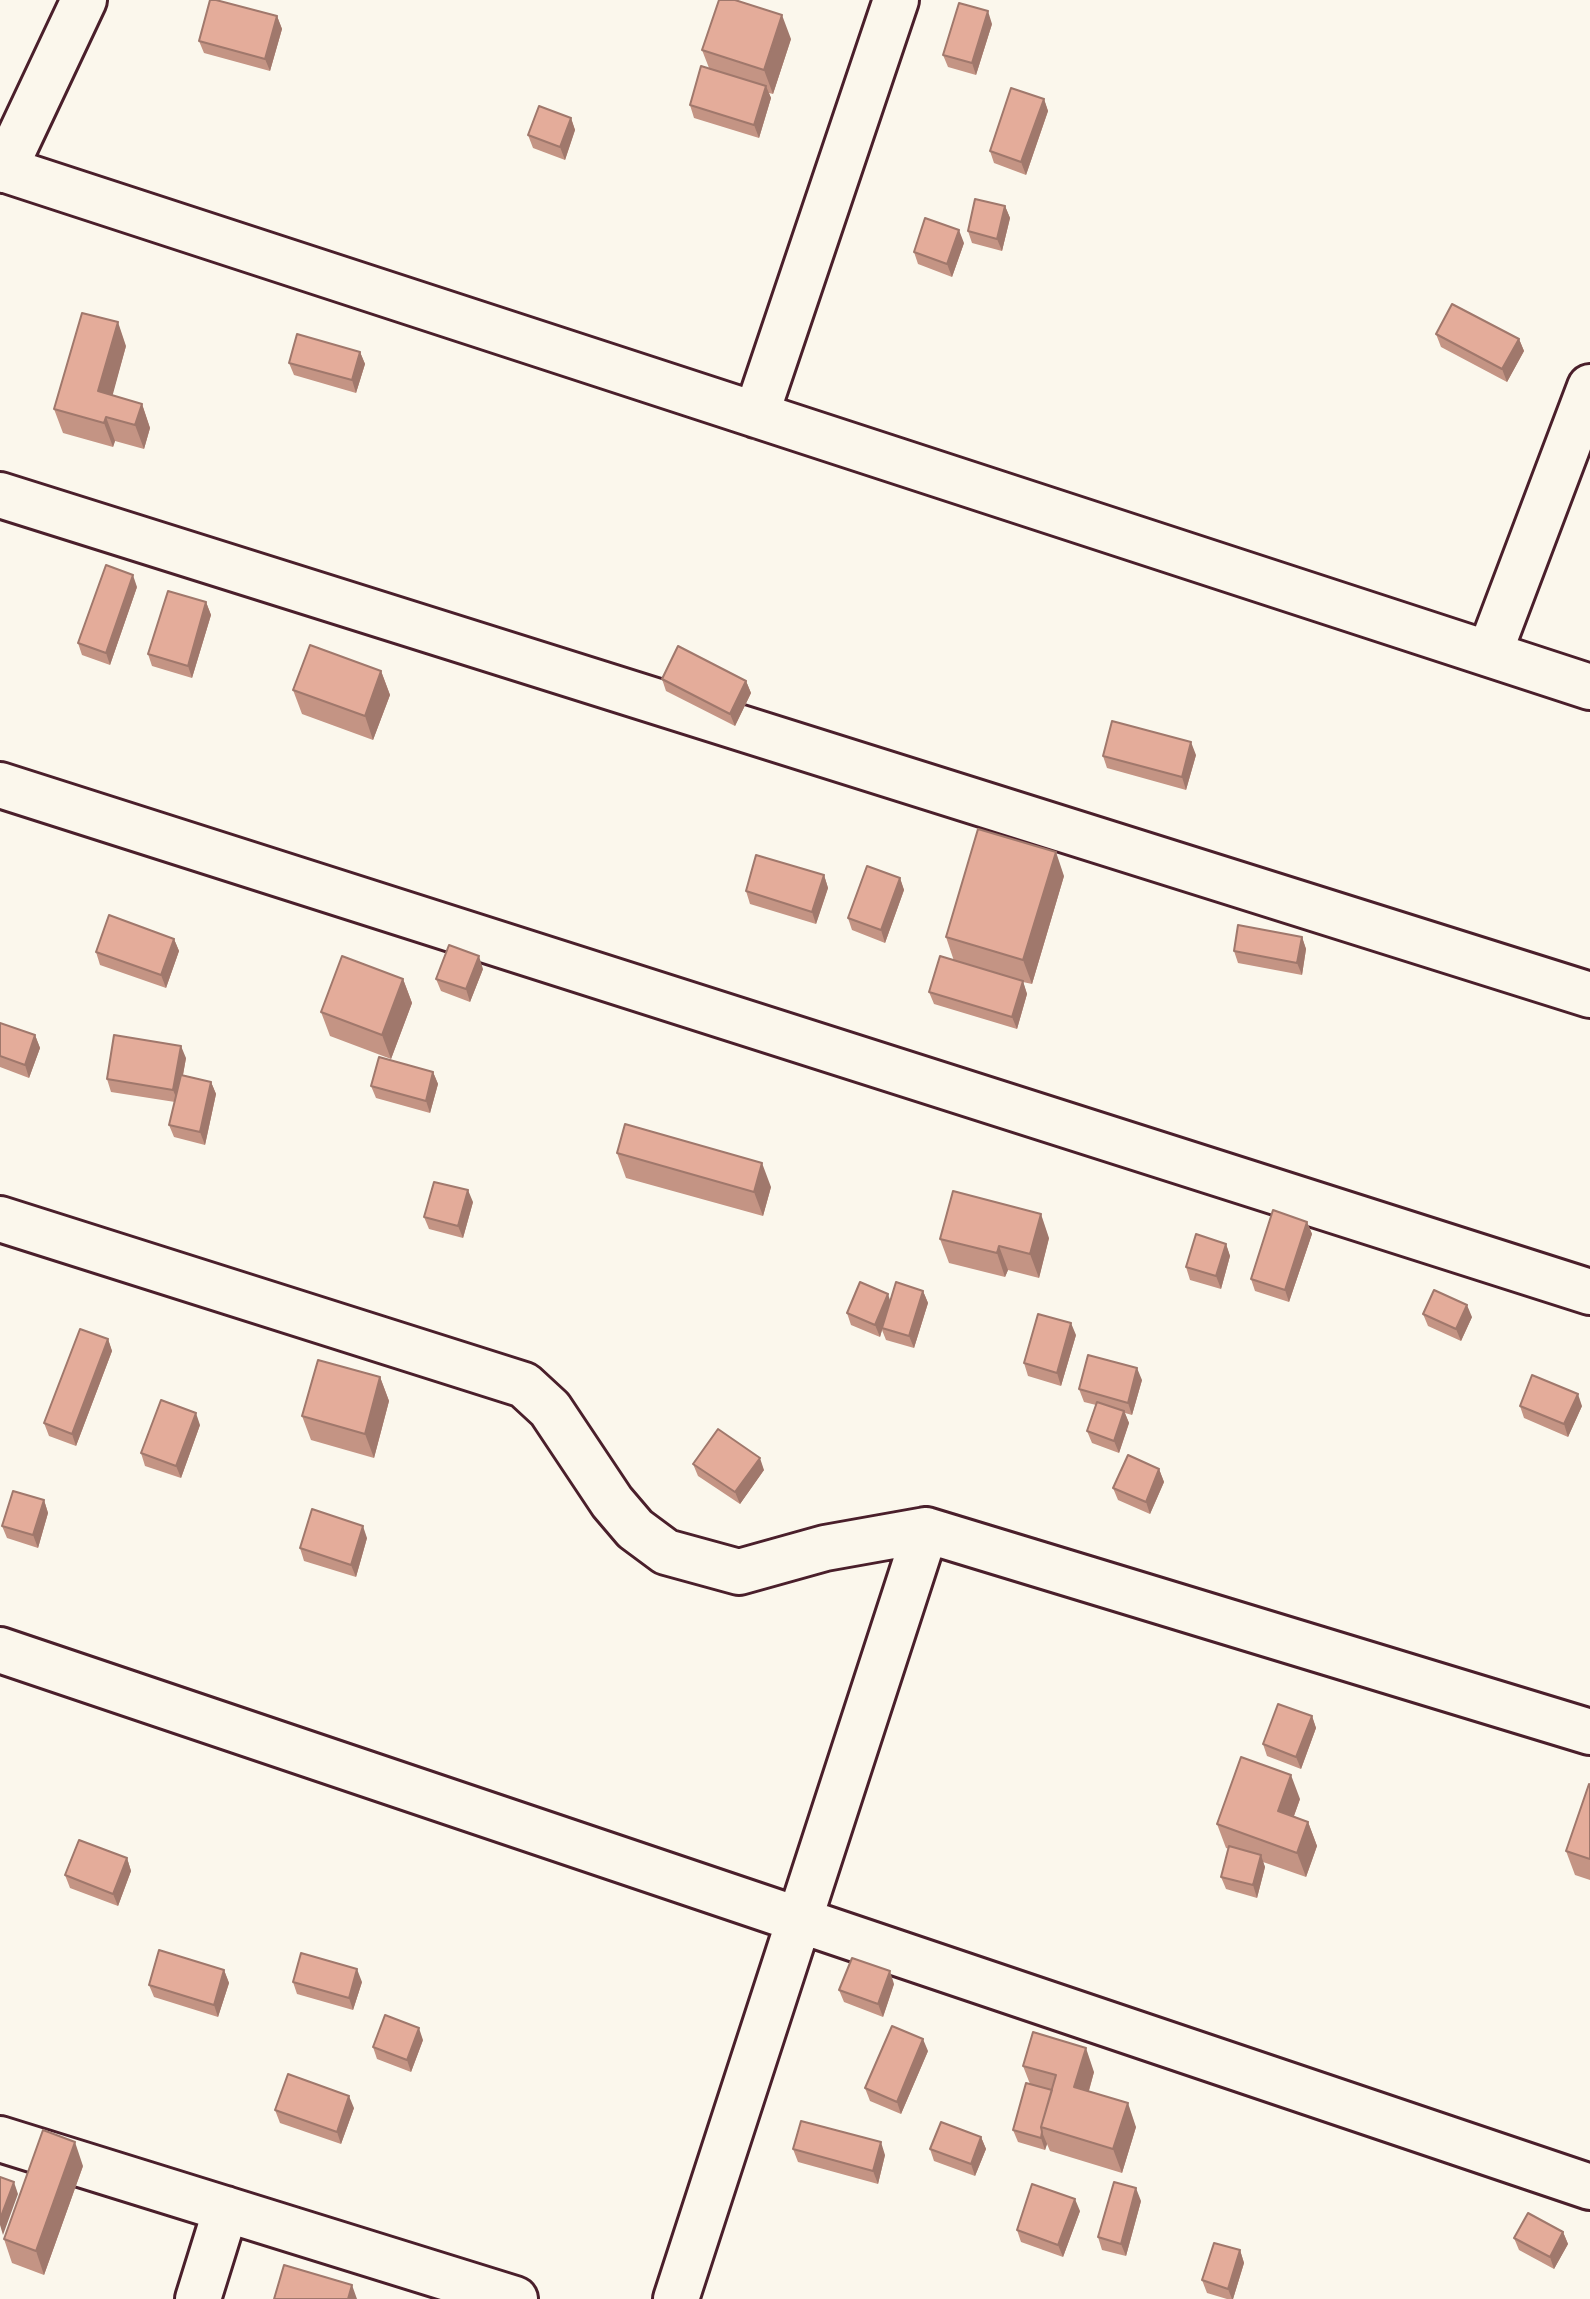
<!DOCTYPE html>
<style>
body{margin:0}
canvas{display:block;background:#fbf7ec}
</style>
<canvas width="1590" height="2299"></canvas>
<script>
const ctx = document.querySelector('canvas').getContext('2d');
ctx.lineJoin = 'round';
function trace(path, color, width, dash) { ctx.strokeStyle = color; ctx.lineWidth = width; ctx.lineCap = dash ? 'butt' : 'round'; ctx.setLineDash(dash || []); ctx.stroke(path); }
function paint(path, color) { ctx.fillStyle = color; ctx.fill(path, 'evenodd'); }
const street = new Path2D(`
 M0,168L1590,687
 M4,170L84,0
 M756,415L896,0
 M0,495L1590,995
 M1489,654L1590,387
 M0,785L1590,1292
 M0,1219L524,1385L550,1409L612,1502L635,1529L666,1552L739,1572L825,1548L926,1530L1590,1732
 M0,1650L1590,2187
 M0,2139L515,2299
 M198,2299L226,2209
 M676,2299L926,1530`);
trace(street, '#4a1f2b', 50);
trace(street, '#fbf7ec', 44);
paint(new Path2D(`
 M277,16L282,29L270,71L204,53L199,41Z
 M992,24L976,75L948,67L943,55Z
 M791,39L773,94L769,93L771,98L759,138L694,118L690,105L709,68L702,50Z
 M1044,99L1048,111L1026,175L994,163L990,151Z
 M571,118L575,130L565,160L533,148L528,135Z
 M1005,206L1010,218L1002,251L972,243L968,231Z
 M964,243L952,277L918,264L914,252Z
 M1436,334L1519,339L1524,351L1507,382L1441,347Z
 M126,346L112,395L142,404L150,428L144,449L115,441L113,447L63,433L54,409Z
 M360,352L365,364L356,393L294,375L289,363Z
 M137,587L110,665L82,655L78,643Z
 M206,602L211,615L192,678L152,666L148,654Z
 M381,671L390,695L373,740L302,714L293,690Z
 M662,679L746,681L751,693L735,726L666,691Z
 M1196,755L1186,790L1107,768L1103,756Z
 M824,875L828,888L816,924L750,904L746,891Z
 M1064,876L1032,984L1023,982L1027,994L1017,1029L934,1004L929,992L954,961L946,937Z
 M900,878L904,890L885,943L852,930L848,918Z
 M1302,937L1306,949L1302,975L1238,963L1234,951Z
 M174,939L179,951L166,988L100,965L96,952Z
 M483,969L470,1002L441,991L436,979Z
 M403,979L412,1003L391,1059L330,1036L321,1012Z
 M0,1023L35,1035L40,1048L29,1078L0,1067Z
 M186,1058L183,1075L211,1082L216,1094L205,1145L174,1137L169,1125L175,1102L111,1092L107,1079Z
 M433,1072L438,1084L430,1113L376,1098L371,1086Z
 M617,1153L771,1187L763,1216L626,1178Z
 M473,1202L463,1238L429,1229L424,1217Z
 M1307,1222L1312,1234L1289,1302L1255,1291L1251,1279Z
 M1049,1238L1039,1278L1008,1270L1005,1277L949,1263L940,1239Z
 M1226,1244L1230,1256L1221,1289L1190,1280L1186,1267Z
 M923,1291L928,1303L914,1348L886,1340L882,1330L880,1337L851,1325L847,1313Z
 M1423,1314L1472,1317L1461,1341L1428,1326Z
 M1076,1335L1061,1386L1028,1376L1024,1363Z
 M108,1339L112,1351L76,1446L49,1436L44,1423Z
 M380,1377L389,1401L374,1458L311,1440L302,1416Z
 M1142,1380L1132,1415L1125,1413L1129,1423L1119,1453L1092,1443L1087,1431L1096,1405L1084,1402L1079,1389Z
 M1520,1406H1582L1568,1437L1524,1418Z
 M200,1425L181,1478L145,1466L141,1453Z
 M693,1464L764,1470L740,1504L698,1476Z
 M1159,1469L1164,1482L1150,1514L1118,1500L1113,1488Z
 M44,1500L48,1513L38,1548L7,1538L2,1526Z
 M367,1538L356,1577L304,1561L300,1548Z
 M1312,1716L1316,1728L1301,1769L1267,1756L1263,1744Z
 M1590,1785V1880L1575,1875L1566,1851Z
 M1300,1799L1294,1816L1308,1822L1317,1846L1306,1877L1263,1862L1265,1867L1257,1898L1226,1889L1221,1877L1229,1849L1226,1848L1217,1824Z
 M127,1858L131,1871L118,1906L70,1888L65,1875Z
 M224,1970L229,1983L218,2017L154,1997L149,1985Z
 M293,1982H362L353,2010L297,1994Z
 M894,1984L883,2017L844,2002L839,1990Z
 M423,2040L411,2072L377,2059L373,2047Z
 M928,2051L901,2114L870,2101L865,2088Z
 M1023,2066L1094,2072L1089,2091L1136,2127L1122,2173L1050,2151L1047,2144L1045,2150L1018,2142L1013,2130L1030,2084Z
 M354,2108L341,2144L280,2123L275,2110Z
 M981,2137L986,2149L975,2176L934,2161L930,2149Z
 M793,2149L885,2155L878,2184L798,2162Z
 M83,2166L44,2275L12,2263L4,2239Z
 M1141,2201L1126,2256L1102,2250L1098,2237Z
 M1080,2211L1063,2257L1021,2242L1017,2230Z
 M1563,2232L1568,2244L1554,2269L1519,2250L1514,2238Z
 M1240,2250L1244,2263L1233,2299H1227L1207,2293L1202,2280Z`), '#c49484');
paint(new Path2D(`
 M988,11L992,24L976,75L972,63Z
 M782,15L791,39L773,94L764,70Z
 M277,16L282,29L270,71L265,59Z
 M766,86L771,98L759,138L754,125Z
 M1044,99L1048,111L1026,175L1021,162Z
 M571,118L575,130L565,160L560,147Z
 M1005,206L1010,218L1002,251L997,239Z
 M959,230L964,243L952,277L947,264Z
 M118,322L126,346L107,416L98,391Z
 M1519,339L1524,351L1507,382L1502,369Z
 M360,352L365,364L356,393L352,380Z
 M142,404L150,428L144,449L135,425Z
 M106,417L115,441L113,447L104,423Z
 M133,575L137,587L110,665L106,653Z
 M206,602L211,615L192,678L188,666Z
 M381,671L390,695L373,740L365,716Z
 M746,681L751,693L735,726L730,714Z
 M1191,742L1196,755L1186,790L1182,777Z
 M1056,852L1064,876L1032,984L1023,960Z
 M824,875L828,888L816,924L812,912Z
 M900,878L904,890L885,943L881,930Z
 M1302,937L1306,949L1302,975L1297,963Z
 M174,939L179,951L166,988L161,975Z
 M479,956L483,969L470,1002L466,989Z
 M403,979L412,1003L391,1059L382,1035Z
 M1023,981L1027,994L1017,1029L1012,1017Z
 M35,1035L40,1048L29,1078L25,1065Z
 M181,1046L186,1058L178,1102L173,1090Z
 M433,1072L438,1084L430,1113L426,1101Z
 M211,1082L216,1094L205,1145L200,1132Z
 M762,1163L771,1187L763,1216L754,1192Z
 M468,1190L473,1202L463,1238L458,1226Z
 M1041,1214L1049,1238L1039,1278L1030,1254Z
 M1307,1222L1312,1234L1289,1302L1285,1290Z
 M1226,1244L1230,1256L1221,1289L1216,1276Z
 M999,1246L1008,1270L1005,1277L997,1253Z
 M923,1291L928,1303L914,1348L909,1336Z
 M888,1294L892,1306L882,1328V1330L880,1337L875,1325Z
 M1467,1305L1472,1317L1461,1341L1456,1329Z
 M1071,1323L1076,1335L1061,1386L1057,1373Z
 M108,1339L112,1351L76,1446L72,1434Z
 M1137,1368L1142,1380L1132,1415L1128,1403Z
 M380,1377L389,1401L374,1458L365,1434Z
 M1578,1394L1582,1406L1568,1437L1564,1424Z
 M1124,1411L1129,1423L1119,1453L1114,1441Z
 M196,1413L200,1425L181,1478L176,1466Z
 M760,1458L764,1470L740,1504L735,1492Z
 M1159,1469L1164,1482L1150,1514L1146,1502Z
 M44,1500L48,1513L38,1548L33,1535Z
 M363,1526L367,1538L356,1577L351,1565Z
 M1312,1716L1316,1728L1301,1769L1296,1757Z
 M1291,1775L1300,1799L1287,1835L1278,1811Z
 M1308,1822L1317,1846L1306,1877L1297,1853Z
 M1261,1855L1265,1867L1257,1898L1253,1885Z
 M127,1858L131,1871L118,1906L113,1894Z
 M357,1969L362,1982L353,2010L349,1998Z
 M224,1970L229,1983L218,2017L214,2005Z
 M890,1971L894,1984L883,2017L878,2004Z
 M419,2028L423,2040L411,2072L407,2060Z
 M923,2039L928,2051L901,2114L897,2102Z
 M1086,2048L1094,2072L1083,2111L1074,2087Z
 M349,2096L354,2108L341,2144L337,2132Z
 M1128,2103L1136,2127L1122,2173L1113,2149Z
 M1042,2132L1047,2144L1045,2150L1041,2138Z
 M981,2137L986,2149L975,2176L971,2164Z
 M75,2142L83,2166L44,2275L36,2251Z
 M881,2142L885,2155L878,2184L873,2171Z
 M14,2182L18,2194L3,2235L0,2225V2219Z
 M1136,2188L1141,2201L1126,2256L1121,2244Z
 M1075,2199L1080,2211L1063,2257L1058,2245Z
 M1563,2232L1568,2244L1554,2269L1550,2257Z
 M1240,2250L1244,2263L1233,2299H1232L1228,2289Z
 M352,2285L357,2299H348Z`), '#a0786c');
const building = new Path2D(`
 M210,0H216L277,16L265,59L199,41Z
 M719,0H735L782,15L764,70L702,50Z
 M959,3L988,11L972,63L943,55Z
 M701,66L766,86L754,125L690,105Z
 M1011,88L1044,99L1021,162L990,151Z
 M539,106L571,118L560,147L528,135Z
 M975,199L1005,206L997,239L968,231Z
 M925,218L959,230L947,264L914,252Z
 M1452,304L1519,339L1502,369L1436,334Z
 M82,313L118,322L98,391L142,404L135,425L106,417L104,423L54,409Z
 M297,334L360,352L352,380L289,363Z
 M106,565L133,575L106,653L78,643Z
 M168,591L206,602L188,666L148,654Z
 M310,645L381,671L365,716L293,690Z
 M678,646L746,681L730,714L662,679Z
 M1112,721L1191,742L1182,777L1103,756Z
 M978,829L1056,852L1023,960L946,937Z
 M756,855L824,875L812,912L746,891Z
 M867,866L900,878L881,930L848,918Z
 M109,915L174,939L161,975L96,952Z
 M1238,925L1302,937L1297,963L1234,951Z
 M449,945L479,956L466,989L436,979Z
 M342,956L403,979L382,1035L321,1012Z
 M940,956L1023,981L1012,1017L929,992Z
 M0,1023L35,1035L25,1065L0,1056Z
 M114,1035L181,1046L173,1090L107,1079Z
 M379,1057L433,1072L426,1101L371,1086Z
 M181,1075L211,1082L200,1132L169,1125Z
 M625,1124L762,1163L754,1192L617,1153Z
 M434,1182L468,1190L458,1226L424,1217Z
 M953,1191L1041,1214L1030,1254L999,1246L997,1253L940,1239Z
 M1273,1210L1307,1222L1285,1290L1251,1279Z
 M1196,1234L1226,1244L1216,1276L1186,1267Z
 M860,1282L888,1294L875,1325L847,1313Z
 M896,1282L923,1291L909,1336L882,1328Z
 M1434,1290L1467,1305L1456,1329L1423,1314Z
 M1038,1314L1071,1323L1057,1373L1024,1363Z
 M80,1329L108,1339L72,1434L44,1423Z
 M1088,1355L1137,1368L1128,1403L1079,1389Z
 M318,1360L380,1377L365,1434L302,1416Z
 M1532,1375L1578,1394L1564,1424L1520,1406Z
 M161,1400L196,1413L176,1466L141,1453Z
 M1097,1402L1124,1411L1114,1441L1087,1431Z
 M718,1429L760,1458L735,1492L693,1464Z
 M1128,1455L1159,1469L1146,1502L1113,1488Z
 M13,1491L44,1500L33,1535L2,1526Z
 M312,1509L363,1526L351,1565L300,1548Z
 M1278,1704L1312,1716L1296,1757L1263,1744Z
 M1241,1757L1291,1775L1278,1811L1308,1822L1297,1853L1217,1824Z
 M1589,1784L1590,1785V1859L1566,1851Z
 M79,1840L127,1858L113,1894L65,1875Z
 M1229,1846L1261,1855L1253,1885L1221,1877Z
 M159,1950L224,1970L214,2005L149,1985Z
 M301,1953L357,1969L349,1998L293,1982Z
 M852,1958L890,1971L878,2004L839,1990Z
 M385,2015L419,2028L407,2060L373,2047Z
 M892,2026L923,2039L897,2102L865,2088Z
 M1033,2032L1086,2048L1074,2087L1128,2103L1113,2149L1041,2127L1056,2075L1023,2066Z
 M288,2074L349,2096L337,2132L275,2110Z
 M1026,2083L1052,2090L1041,2127L1042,2132L1041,2138L1013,2130Z
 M801,2121L881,2142L873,2171L793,2149Z
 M941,2122L981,2137L971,2164L930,2149Z
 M43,2130L75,2142L36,2251L4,2239Z
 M0,2177L14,2182L0,2219Z
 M1114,2182L1136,2188L1121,2244L1098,2237Z
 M1032,2184L1075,2199L1058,2245L1017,2230Z
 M1528,2213L1563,2232L1550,2257L1514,2238Z
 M1214,2243L1240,2250L1228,2289L1202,2280Z
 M284,2265L352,2285L348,2299H274Z`);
paint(building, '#e4ac9a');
trace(building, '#a0786c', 2);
</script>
